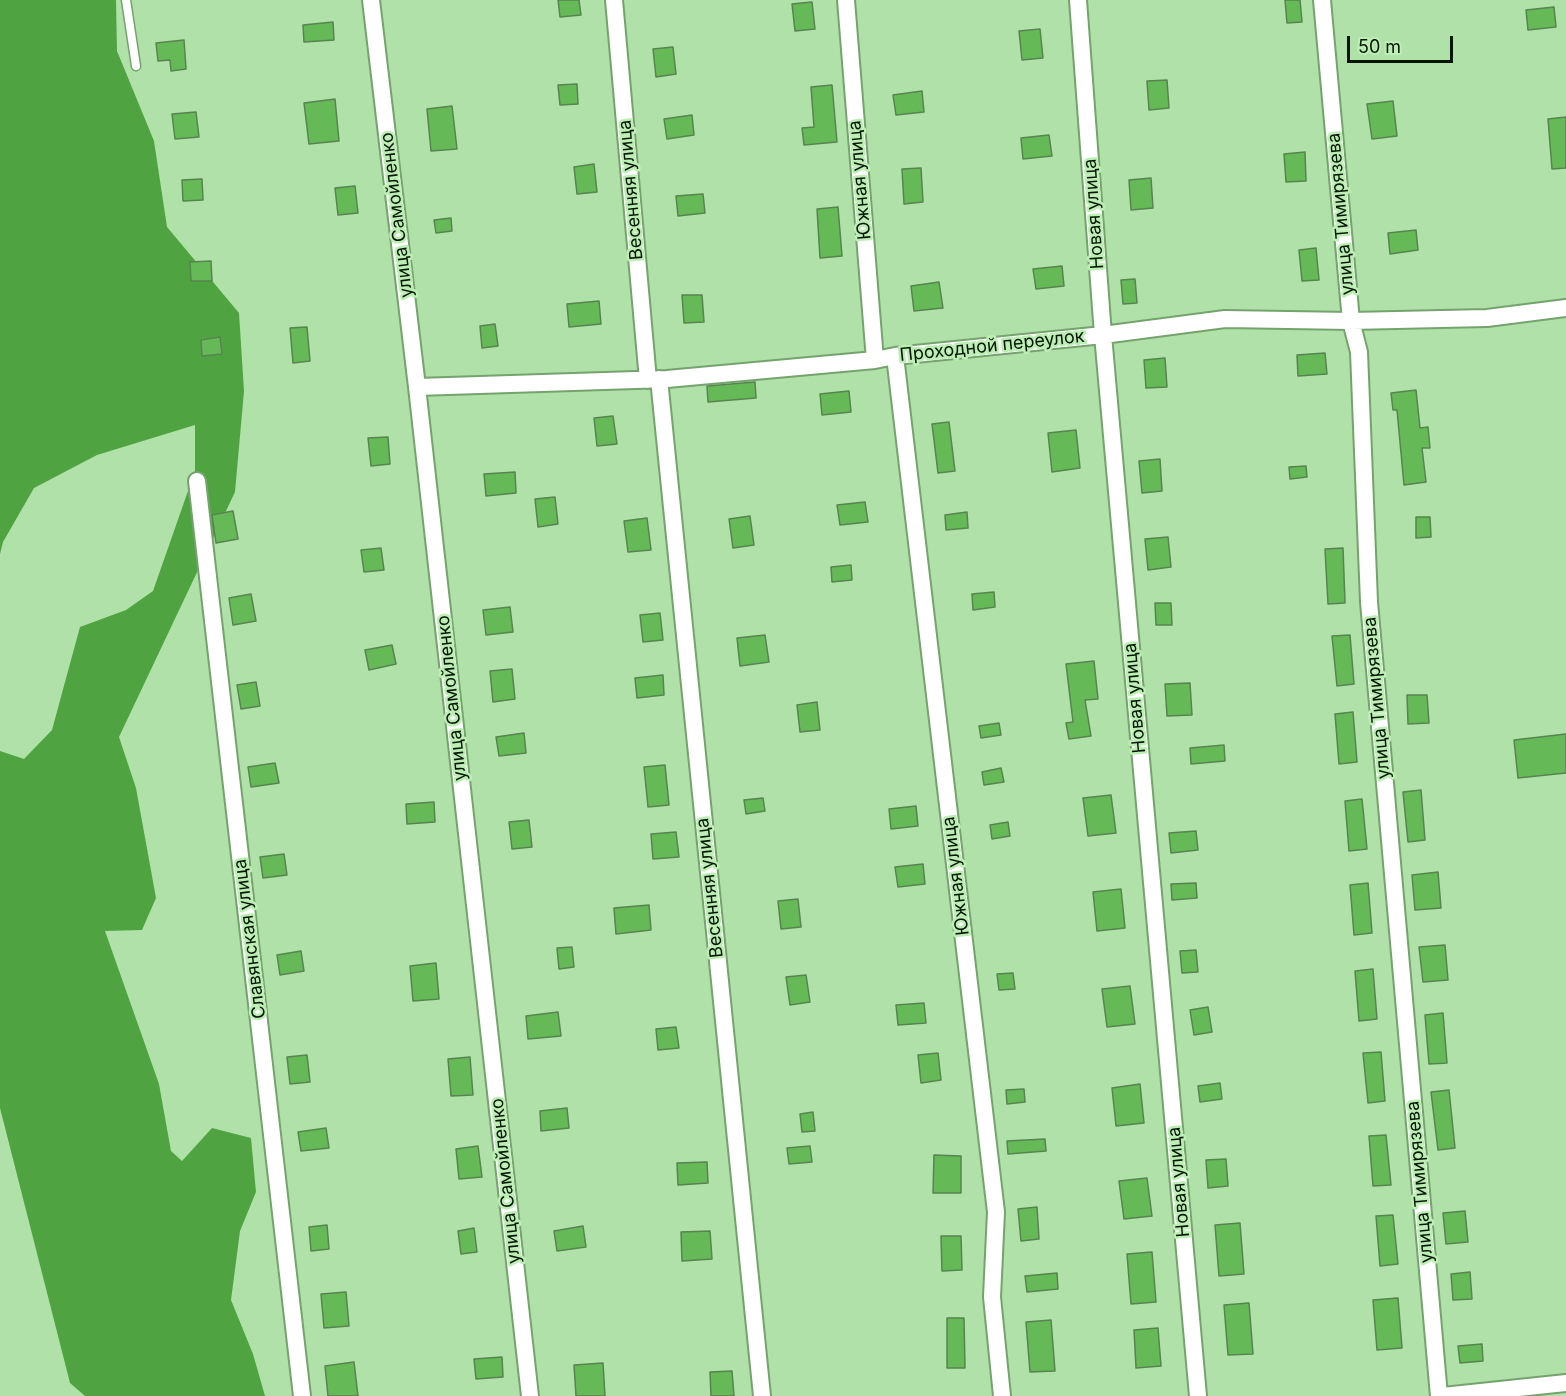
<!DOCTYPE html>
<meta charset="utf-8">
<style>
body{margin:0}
#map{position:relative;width:1566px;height:1396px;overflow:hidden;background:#b0e1a8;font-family:Inter,sans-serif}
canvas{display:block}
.scale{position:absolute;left:1347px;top:36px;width:106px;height:27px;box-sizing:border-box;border:3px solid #051603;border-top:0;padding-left:8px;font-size:18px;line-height:21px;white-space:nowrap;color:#051603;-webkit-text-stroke:4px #bdefb5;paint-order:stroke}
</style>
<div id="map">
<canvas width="1566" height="1396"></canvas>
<div class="scale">50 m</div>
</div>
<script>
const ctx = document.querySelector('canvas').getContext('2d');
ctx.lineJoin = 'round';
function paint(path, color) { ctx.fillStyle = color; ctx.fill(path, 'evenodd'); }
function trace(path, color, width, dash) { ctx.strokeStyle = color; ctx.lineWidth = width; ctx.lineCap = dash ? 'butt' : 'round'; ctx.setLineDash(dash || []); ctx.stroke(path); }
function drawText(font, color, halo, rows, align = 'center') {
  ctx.font = font + ' Inter,sans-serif'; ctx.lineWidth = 5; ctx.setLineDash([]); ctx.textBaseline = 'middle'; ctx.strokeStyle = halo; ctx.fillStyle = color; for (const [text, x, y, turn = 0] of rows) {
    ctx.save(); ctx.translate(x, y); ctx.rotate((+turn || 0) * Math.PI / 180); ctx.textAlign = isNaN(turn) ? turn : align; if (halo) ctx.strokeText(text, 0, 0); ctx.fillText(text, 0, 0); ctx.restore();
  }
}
paint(new Path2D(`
 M0,0H116L117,51L154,141L167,227L239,313L244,391L235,492L119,737L136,788L156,898L142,930L105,931L159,1084L171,1151L182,1161L212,1128L251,1138L256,1192L240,1231L231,1300L253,1354L265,1396H85L70,1383L0,1108V751L24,759L52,730L80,627L126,610L153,591L195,471V425L97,455L34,488L3,542L0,554Z`), '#4fa441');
const building = new Path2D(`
 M558,0H579L581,15L560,17Z
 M1285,0H1300L1302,22L1287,23Z
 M812,2L815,29L795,31L792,4Z
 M1554,7L1556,27L1528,30L1526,10Z
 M333,22L334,40L304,42L303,25Z
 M1040,29L1043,58L1022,60L1019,31Z
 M184,40L186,69L171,71L170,60L158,61L156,43Z
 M673,47L676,74L656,77L653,49Z
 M1167,80L1169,108L1149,110L1147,81Z
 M577,84L578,104L560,105L558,85Z
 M832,85L837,142L804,145L802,128L814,127L811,87Z
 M922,91L924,112L896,115L893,95Z
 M335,99L339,141L309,144L304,103Z
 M1393,101L1397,136L1372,139L1367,104Z
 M452,106L457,149L431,151L427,109Z
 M196,112L199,137L175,139L172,114Z
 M692,115L694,135L667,139L664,119Z
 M1566,117V168L1552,169L1548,119Z
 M1049,135L1052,156L1023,159L1021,138Z
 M1305,152L1306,181L1286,182L1284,154Z
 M594,164L597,192L577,194L574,167Z
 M921,168L923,202L904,204L902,169Z
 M1151,178L1153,208L1131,210L1129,180Z
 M202,179L203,200L183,201L182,180Z
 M355,186L358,213L338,215L335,188Z
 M703,194L705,213L678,216L676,196Z
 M838,207L842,256L820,258L817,209Z
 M451,218L452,231L436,233L434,220Z
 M1416,230L1418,250L1390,254L1388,233Z
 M1316,248L1319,280L1302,281L1299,250Z
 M211,261L212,281H191L190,262Z
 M1062,266L1064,286L1036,289L1033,269Z
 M1135,279L1137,303L1123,304L1121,280Z
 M939,282L943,308L914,311L911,286Z
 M682,295H702L704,322L684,323Z
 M599,301L601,324L569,327L567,304Z
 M495,324L498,346L482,348L480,326Z
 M307,327L310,361L293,363L290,328Z
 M220,337L222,354L202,356L201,340Z
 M1325,353L1327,374L1298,376L1297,355Z
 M1165,358L1167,387L1146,388L1144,360Z
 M755,382L756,398L708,402L707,386Z
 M1416,390L1420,428L1428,427L1430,448H1422L1426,482L1404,485L1397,410H1393L1391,393Z
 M849,391L851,412L822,415L820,394Z
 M613,416L617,444L597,446L594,418Z
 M949,422L955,471L938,473L932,424Z
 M1076,430L1080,468L1052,472L1048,433Z
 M388,437L390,464L371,466L368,438Z
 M1160,459L1162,491L1142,493L1139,461Z
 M1306,466L1307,477L1290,479L1289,467Z
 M515,472L516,493L486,496L484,474Z
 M555,497L558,524L538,527L535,499Z
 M865,502L868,522L840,525L837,505Z
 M233,511L238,539L216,543L212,515Z
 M967,512L968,528L946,530L945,515Z
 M750,516L754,545L733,548L729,519Z
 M1416,517H1430L1431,537L1416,538Z
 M647,518L651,550L628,552L624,521Z
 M1168,537L1171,567L1148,570L1145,539Z
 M381,548L384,570L364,572L361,550Z
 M1343,548L1345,603L1328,604L1325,549Z
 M851,565L852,580L832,582L831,567Z
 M994,592L995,607L973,610L972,594Z
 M251,594L256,621L233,625L229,598Z
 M1155,603H1171L1172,625H1156Z
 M510,607L513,632L486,635L483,610Z
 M660,613L663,640L643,642L640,615Z
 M765,635L769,662L740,666L737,638Z
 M1350,635L1354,684L1337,686L1332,636Z
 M392,645L396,664L369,670L365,650Z
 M1094,661L1098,699L1085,700L1091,736L1069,739L1066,723L1073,722L1066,664Z
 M512,669L515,699L493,702L490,671Z
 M663,675L664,695L637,698L635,678Z
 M256,682L260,706L241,709L237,685Z
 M1190,683L1192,715L1167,716L1165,684Z
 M1407,695H1427L1429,723L1408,724Z
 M817,702L820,730L800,732L797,705Z
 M1353,712L1357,762L1339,764L1335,714Z
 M999,723L1001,735L981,738L979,726Z
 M524,733L526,753L499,756L496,737Z
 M1566,734V773L1518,778L1514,740Z
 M1224,745L1225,761L1191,764L1190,748Z
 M275,763L279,783L251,787L248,767Z
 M665,765L669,805L648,807L644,767Z
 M1001,768L1004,782L984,785L982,772Z
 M1421,790L1425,840L1408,842L1403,792Z
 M1111,795L1116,833L1088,836L1083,798Z
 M763,798L765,811L746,814L744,800Z
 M1362,799L1367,849L1349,851L1345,801Z
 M434,802L435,822L407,824L406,804Z
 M916,806L918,826L891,829L889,809Z
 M529,820L532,847L512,849L509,822Z
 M1008,822L1010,836L992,839L990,825Z
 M1196,831L1198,850L1171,853L1169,833Z
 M676,832L679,857L653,859L651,834Z
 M284,854L287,875L263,878L260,857Z
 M923,864L925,884L898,887L895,867Z
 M1438,872L1441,908L1415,910L1412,875Z
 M1196,883L1197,898L1172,900L1171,884Z
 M1368,883L1372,933L1354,935L1350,885Z
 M1121,889L1125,928L1097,931L1093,892Z
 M798,899L801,927L781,929L778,901Z
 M649,905L651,930L616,934L614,908Z
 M1445,945L1448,980L1423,982L1419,947Z
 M572,947L574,967L559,969L557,948Z
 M1196,950L1198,972L1182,973L1180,951Z
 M301,951L304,971L280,975L277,955Z
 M436,963L439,999L413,1001L410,966Z
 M1373,969L1377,1019L1359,1021L1355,971Z
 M1013,973L1015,989L999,990L997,974Z
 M806,975L810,1002L790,1005L786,977Z
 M1130,986L1135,1024L1107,1027L1102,989Z
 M924,1003L926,1023L898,1025L896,1005Z
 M1208,1007L1212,1032L1194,1035L1190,1010Z
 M558,1012L561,1036L528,1039L526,1016Z
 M1443,1013L1447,1063L1429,1064L1425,1015Z
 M676,1027L679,1048L658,1050L656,1029Z
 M1381,1052L1385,1101L1368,1103L1363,1053Z
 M938,1053L941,1080L921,1083L918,1055Z
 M307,1055L310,1082L290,1084L287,1057Z
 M470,1057L473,1095L451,1096L448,1059Z
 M1220,1083L1222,1099L1200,1102L1198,1086Z
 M1140,1084L1144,1123L1116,1126L1112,1088Z
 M1024,1089L1025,1102L1007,1104L1006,1090Z
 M1449,1090L1455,1148L1438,1150L1431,1092Z
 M567,1108L569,1128L541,1131L540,1111Z
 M813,1112L815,1131L802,1132L800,1114Z
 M326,1128L329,1148L301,1151L298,1132Z
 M1386,1135L1391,1185L1373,1186L1369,1136Z
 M1045,1139L1046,1151L1008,1154L1007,1141Z
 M478,1146L482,1177L459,1179L456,1149Z
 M810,1146L812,1162L789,1164L787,1148Z
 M934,1155L961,1156V1193H933Z
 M1226,1159L1228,1186L1208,1188L1206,1160Z
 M707,1162L708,1183L678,1185L677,1163Z
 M1147,1178L1152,1216L1124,1219L1119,1181Z
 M1037,1207L1039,1239L1021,1241L1018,1209Z
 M1465,1211L1468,1242L1446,1244L1443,1213Z
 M1393,1215L1398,1264L1380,1266L1376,1216Z
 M1240,1223L1244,1274L1219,1276L1215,1225Z
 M327,1225L329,1249L311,1251L309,1227Z
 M583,1226L586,1247L557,1251L554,1231Z
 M474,1228L477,1252L461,1254L458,1231Z
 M710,1231L712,1259L682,1261L681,1232Z
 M941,1236H961L962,1270L942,1271Z
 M1152,1252L1156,1302L1131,1304L1127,1254Z
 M1470,1272L1472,1299L1453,1300L1451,1274Z
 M1057,1273L1058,1289L1027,1292L1025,1276Z
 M346,1292L349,1326L324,1328L321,1294Z
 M1398,1298L1402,1348L1377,1350L1373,1300Z
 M1249,1303L1253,1354L1228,1355L1224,1305Z
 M947,1318H964L965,1368H947Z
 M1051,1320L1055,1371L1030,1372L1026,1322Z
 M1158,1328L1161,1366L1136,1368L1134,1330Z
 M1482,1344L1483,1361L1460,1363L1458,1346Z
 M502,1357L503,1377L476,1379L474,1359Z
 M354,1362L358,1396H328L325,1366Z
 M603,1363L605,1396H576L574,1365Z
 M732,1371L734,1396H711L710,1372Z`);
paint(building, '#65ba57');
trace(building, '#578450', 1.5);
const lane = new Path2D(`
 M126,0L136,66`);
const street = new Path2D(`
 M371,0L417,387L530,1396
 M614,0L648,380
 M846,0L875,360
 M1078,0L1103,335L1198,1396
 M1322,0L1351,321L1359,352L1369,602L1439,1396
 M895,356L996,1212L992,1297L1002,1396
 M659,379L762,1396
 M417,387L667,379L875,360L895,356L1103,335L1225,319L1351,321L1487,318L1566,308
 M197,481L302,1396
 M1443,1396L1566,1383`);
trace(lane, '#75a36d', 11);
trace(street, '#75a36d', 20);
trace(lane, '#fff', 8);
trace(street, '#fff', 16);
drawText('18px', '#051603', '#bdefb5', [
 ["Южная улица",860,180,-95],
 ["Весенняя улица",631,190,-95],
 ["Новая улица",1094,214,-94],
 ["улица Тимирязева",1341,214,-95],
 ["улица Самойленко",397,215,-97],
 ["Проходной переулок",992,346,-6],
 ["улица Самойленко",452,698,-96],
 ["Новая улица",1135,698,-95],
 ["улица Тимирязева",1377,698,-95],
 ["Южная улица",956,876,-97],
 ["Весенняя улица",710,888,-96],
 ["Славянская улица",250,939,-97],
 ["улица Самойленко",506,1181,-96],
 ["Новая улица",1179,1182,-95],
 ["улица Тимирязева",1420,1182,-95]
]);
</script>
